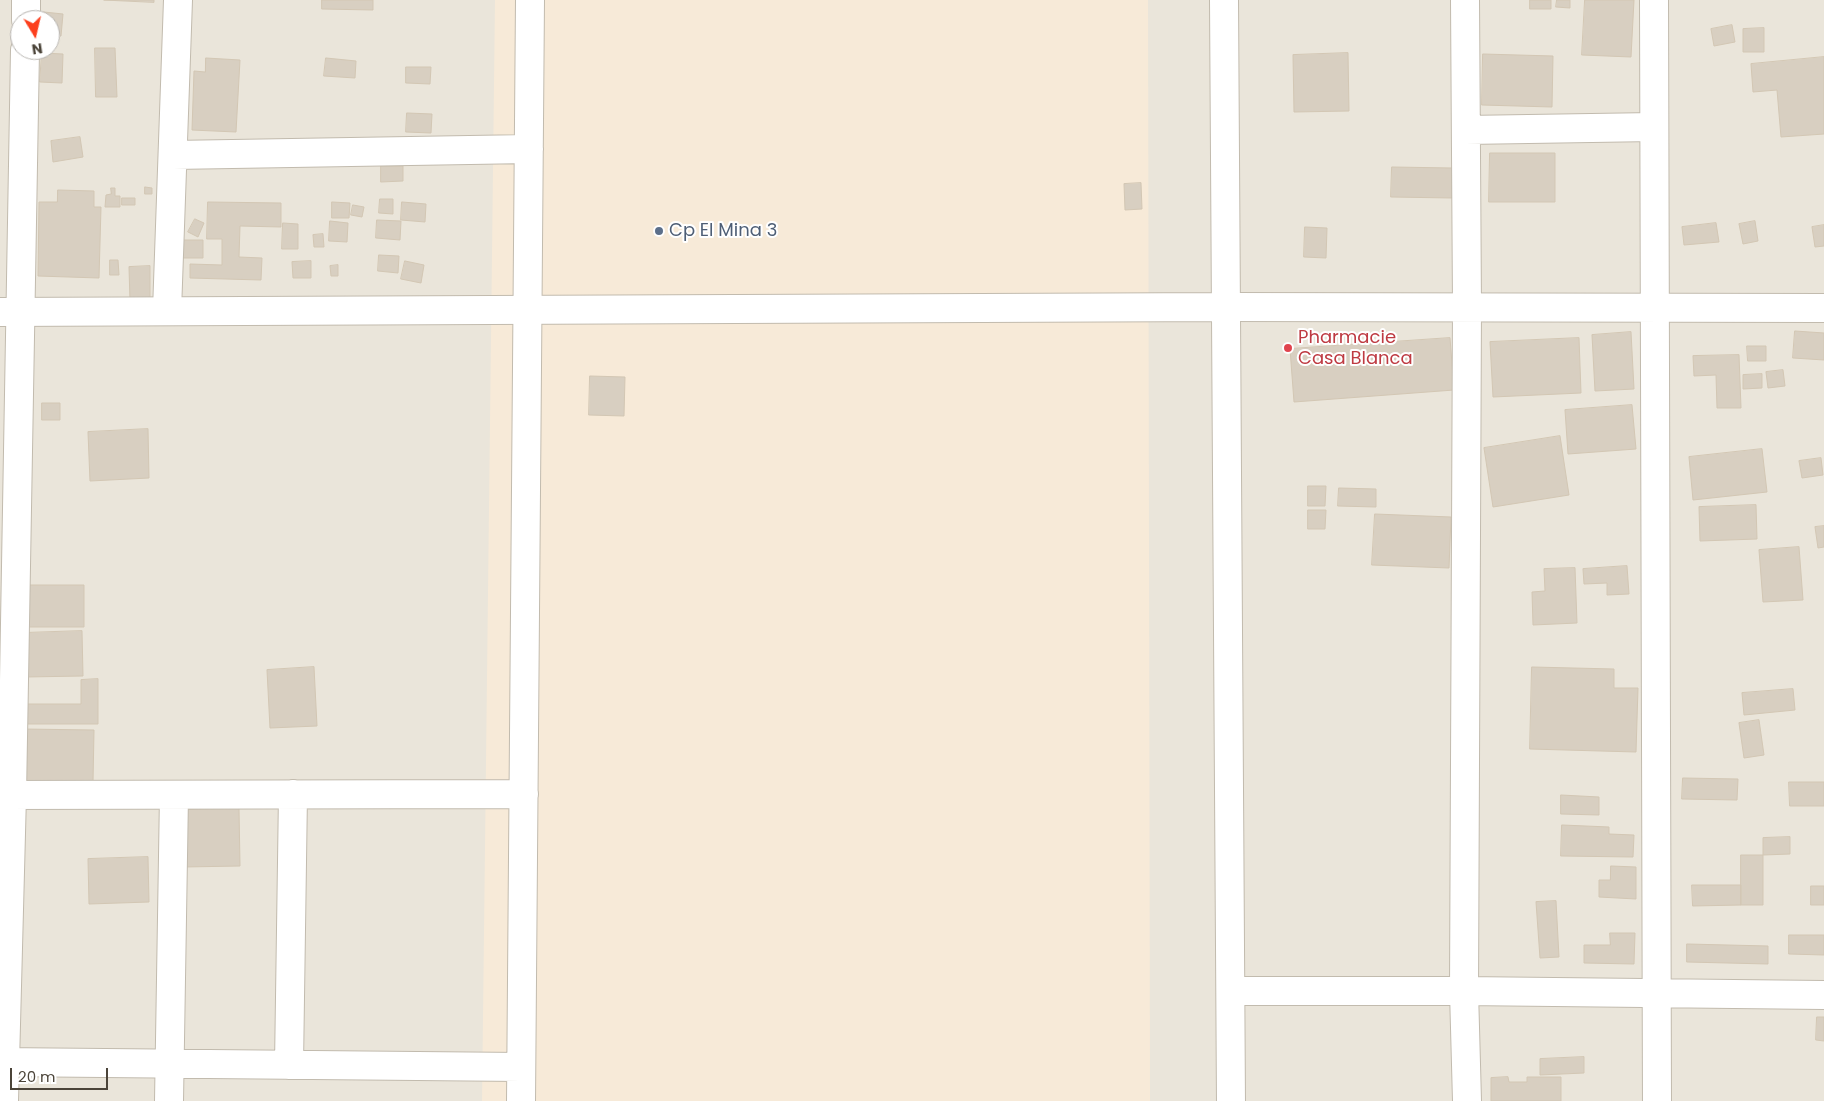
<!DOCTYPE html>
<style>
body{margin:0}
#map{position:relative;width:1824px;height:1101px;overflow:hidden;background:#f6f3ec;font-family:Poppins,sans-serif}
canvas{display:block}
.north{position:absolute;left:10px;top:10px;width:50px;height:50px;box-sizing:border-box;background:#fff;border:1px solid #b7b4b0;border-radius:50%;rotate:171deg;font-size:14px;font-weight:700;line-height:20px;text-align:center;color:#4b4439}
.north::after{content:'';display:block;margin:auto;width:18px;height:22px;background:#fc3f1d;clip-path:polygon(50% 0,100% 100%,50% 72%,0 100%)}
.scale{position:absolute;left:10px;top:1068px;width:98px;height:22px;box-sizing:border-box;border:2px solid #4b4439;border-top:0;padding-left:6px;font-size:15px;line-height:18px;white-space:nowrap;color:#4b4439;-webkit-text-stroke:4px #fff;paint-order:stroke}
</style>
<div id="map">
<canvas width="1824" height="1101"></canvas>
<div class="north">N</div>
<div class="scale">20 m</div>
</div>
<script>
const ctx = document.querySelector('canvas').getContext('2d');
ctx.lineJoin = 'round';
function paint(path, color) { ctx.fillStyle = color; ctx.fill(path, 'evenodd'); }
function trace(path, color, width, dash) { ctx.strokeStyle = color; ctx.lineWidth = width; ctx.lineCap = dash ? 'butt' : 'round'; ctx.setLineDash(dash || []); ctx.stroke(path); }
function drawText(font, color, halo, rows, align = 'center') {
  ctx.font = font + ' Poppins,sans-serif'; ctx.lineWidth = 4; ctx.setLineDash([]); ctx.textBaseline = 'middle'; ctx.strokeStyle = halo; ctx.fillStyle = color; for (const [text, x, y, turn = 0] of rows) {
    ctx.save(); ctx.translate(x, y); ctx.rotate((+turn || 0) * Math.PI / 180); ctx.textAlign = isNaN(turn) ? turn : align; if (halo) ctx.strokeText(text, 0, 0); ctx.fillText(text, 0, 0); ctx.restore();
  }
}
paint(new Path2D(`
 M0,0H1824V1101H0ZM20,20H50V50H20Z`), '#eae5da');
paint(new Path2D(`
 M495,0H1148L1150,1101H482Z`), '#f7ead8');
const building = new Path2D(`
 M104,0H154V2Z
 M322,0H373V10L322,9Z
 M1530,0H1551V9H1530Z
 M1557,0H1570V8L1556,7Z
 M1585,0H1634L1631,57L1582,55Z
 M44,12L63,14L61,36L50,35V20H44Z
 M1732,25L1735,42L1714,46L1711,29Z
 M1764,28V52H1743V29Z
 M95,48H115L117,97H96Z
 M42,53L63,54L62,83L40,82Z
 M1348,53L1349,111L1294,112L1293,55Z
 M1483,54L1553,56L1552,107L1482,105Z
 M1824,57V134L1781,137L1777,90L1753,92L1751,64Z
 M206,58L240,60L236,132L192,130L194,71L205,72Z
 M326,58L356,61L355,78L324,76Z
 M406,67H431L430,84L406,83Z
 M407,113L432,114L431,133L406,132Z
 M80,137L83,157L53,162L51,141Z
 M1490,153H1555V202H1489Z
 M381,166H403V181L381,182Z
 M1392,167L1452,168V198L1391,197Z
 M1141,183L1142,209L1125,210L1124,184Z
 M145,187L152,188V194H145Z
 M111,188H115V196H120V207H105L106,195L111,194Z
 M58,190L94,191V207H101L99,278L38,276L39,202H57Z
 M122,198H135V205H122Z
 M380,199H393V214L379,213Z
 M208,202L281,203V227L240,226L239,257L262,258L261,280L190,278V264L222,265V239H207Z
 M332,202L350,203L349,218H332Z
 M402,202L426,204L425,222L401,220Z
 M353,205L364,207L362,217L351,215Z
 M195,219L204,223L198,237L188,232Z
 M377,220L401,221L400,240L376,238Z
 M330,221L348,223L347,242L329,241Z
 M1755,221L1758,241L1743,244L1739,224Z
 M283,223L298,224V249H282Z
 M1716,223L1719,242L1684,245L1682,227Z
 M1824,225V246L1815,247L1812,227Z
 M1305,227L1327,228L1326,258L1304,257Z
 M323,234L324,247H314L313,235Z
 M183,240H203V258H183Z
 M379,255L399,256L398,273L378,271Z
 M110,260H118L119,275H110Z
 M311,261V278H293L292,262Z
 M405,261L424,265L421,283L401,279Z
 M338,265V276H331L330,266Z
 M150,266V300L130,301L129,267Z
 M1795,331L1824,333V360L1793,358Z
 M1631,332L1634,389L1595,391L1592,335Z
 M1450,338L1454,390L1294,402L1290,349Z
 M1579,338L1581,393L1493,397L1490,342Z
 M1747,346H1766V361H1748Z
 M1739,355L1741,408H1717L1716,375L1694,376L1693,356Z
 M1783,370L1785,386L1768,388L1766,372Z
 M1762,374V388L1743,389V375Z
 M590,376L625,377L624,416L589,415Z
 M42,403H60V420H42Z
 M1632,405L1636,449L1568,454L1565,410Z
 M148,429L149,478L90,481L88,432Z
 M1560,436L1569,495L1493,507L1484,448Z
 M1762,449L1767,492L1693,500L1689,457Z
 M1821,458L1823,475L1802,478L1799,461Z
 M1308,486H1326L1325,506H1308Z
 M1339,488L1376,489V507L1338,506Z
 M1756,505L1757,539L1700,541L1699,507Z
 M1308,510H1326L1325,529H1308Z
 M1375,514L1451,517L1449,568L1372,565Z
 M1824,526V547L1818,548L1815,527Z
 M1799,547L1803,600L1763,602L1759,550Z
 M1627,566L1629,594L1607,595V583L1584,584L1583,569Z
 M1575,568L1577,623L1533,625L1532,592L1545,591L1544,569Z
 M23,585H84V627H23Z
 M82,631L83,676L25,677L23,633Z
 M314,667L317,726L270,728L267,670Z
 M1532,667L1614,669V688H1638L1636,752L1530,749Z
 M98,679V724H23L22,704H81V680Z
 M1793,689L1795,710L1744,715L1742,693Z
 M1759,720L1764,755L1744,758L1739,723Z
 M22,729L94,730L93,782L21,781Z
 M1683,778L1738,779L1737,800L1682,799Z
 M1789,782H1824V806H1790Z
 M1561,795L1599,797V815L1561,814Z
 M239,809L240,866L183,867V810Z
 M1562,825L1609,827V834L1634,835L1633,857L1561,856Z
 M1790,837V854L1763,855V838Z
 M1741,855H1763V905H1741Z
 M148,857L149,902L89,904L88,859Z
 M1611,866L1636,867V899L1599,897V880H1610Z
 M1692,885H1741V905L1693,906Z
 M1811,886H1824V905H1811Z
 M1556,901L1559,957L1540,958L1536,902Z
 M1610,933H1635L1634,964L1584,963V945H1610Z
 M1789,935H1824V955L1789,954Z
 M1687,944L1768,946V964L1687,962Z
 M1817,1017H1824V1041L1816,1040Z
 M1584,1057V1073L1540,1075V1059Z
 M1508,1077L1509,1082H1527V1077H1561V1101H1491V1078Z`);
paint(building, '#d8cfc1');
trace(building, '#d3c7b4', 1);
const minor = new Path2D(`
 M1465,0L1467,306L1464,991L1467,1101
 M1654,0L1657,1101
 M26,20V0
 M1466,130L1654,127
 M173,155L529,149
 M1226,307L1824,308
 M167,311L178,0
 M0,795L524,794
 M1231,991H1464L1824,995
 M0,1062L521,1067
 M289,1065L293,794
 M4,1101L12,795L25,50
 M169,1101L174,795
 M521,1101L530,0`);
const tertiary = new Path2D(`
 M1224,0L1231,1101
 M0,312L1226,307`);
trace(minor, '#c2bbae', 30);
trace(tertiary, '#c2bbae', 30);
trace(minor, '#fff', 28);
trace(tertiary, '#fff', 28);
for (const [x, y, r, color] of [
 [659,231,5,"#5c6f8a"],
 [1288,348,5,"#e0444e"]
]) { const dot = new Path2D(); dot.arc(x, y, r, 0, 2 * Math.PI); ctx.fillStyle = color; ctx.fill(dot); trace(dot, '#fff', 2); }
drawText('18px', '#4e5e75', '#fff', [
 ["Cp El Mina 3",669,231]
], 'left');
drawText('18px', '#be3a42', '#fff', [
 ["Pharmacie",1298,338],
 ["Casa Blanca",1298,359]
], 'left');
</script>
